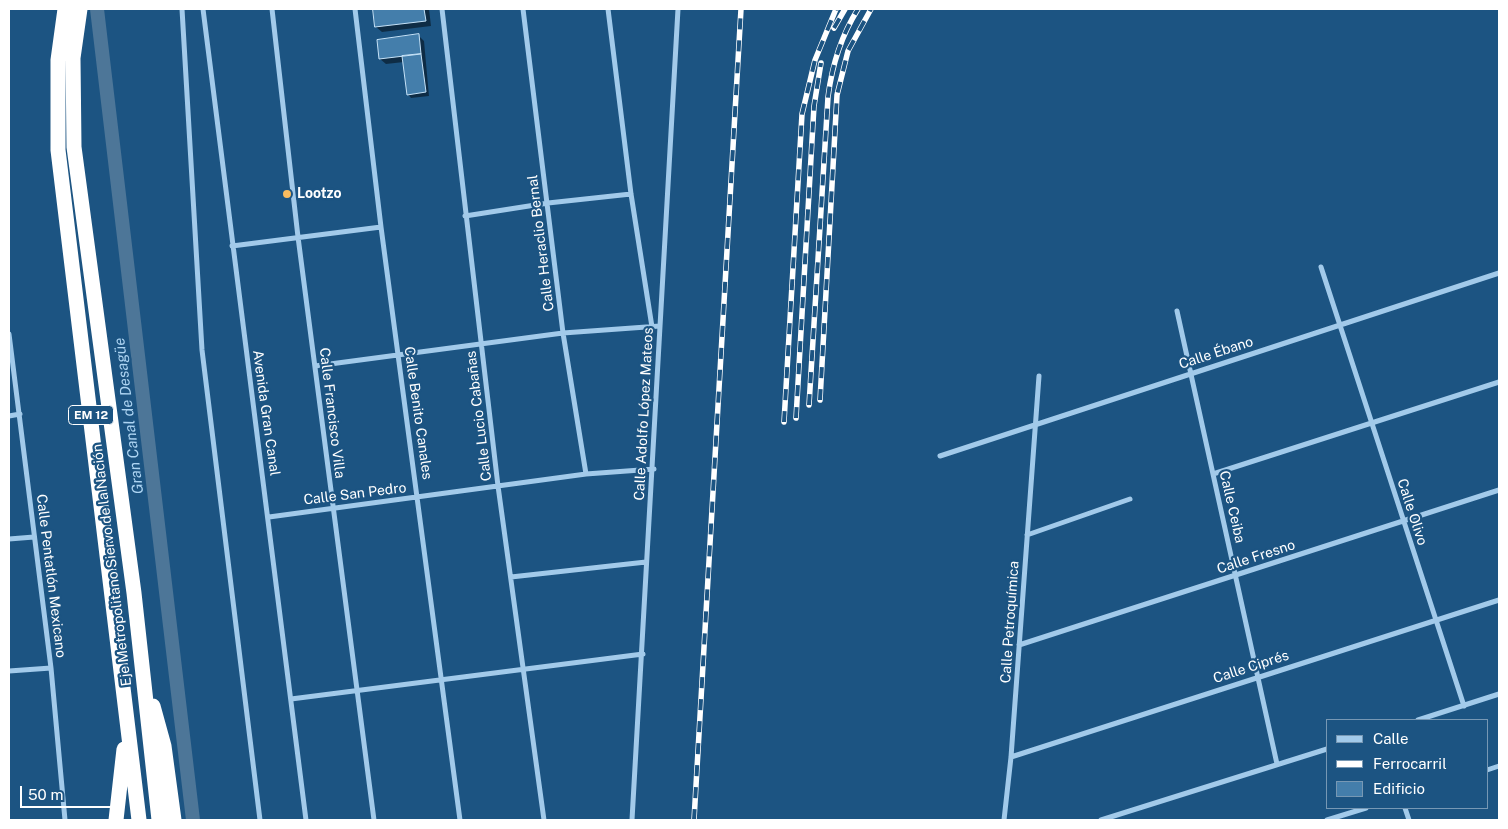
<!DOCTYPE html>
<meta charset="utf-8">
<style>
body{margin:0}
#map{position:relative;width:1508px;height:829px;overflow:hidden;background:#1c5482;font-family:"Public Sans",sans-serif}
canvas{display:block}
.frame{position:absolute;inset:0;border:10px solid #fff;pointer-events:none}
.legend{position:absolute;left:1326px;top:719px;width:162px;height:90px;box-sizing:border-box;background:#1c5482;border:1px solid #7798b4;margin:0;padding:6px 9px;list-style:none;font-size:15px;color:#fff}
.legend li{display:flex;align-items:center;gap:10px;height:25px}
.legend b{width:25px;border:1px solid #7798b4}
.scale{position:absolute;left:20px;top:786px;width:100px;height:22px;box-sizing:border-box;border:2px solid #fff;border-top:0;padding-left:6px;font-size:15px;line-height:18px;white-space:nowrap;color:#fff;-webkit-text-stroke:4px #1c5482;paint-order:stroke}
</style>
<div id="map">
<canvas width="1508" height="829"></canvas>
<div class="frame"></div>
<ul class="legend">
<li><b style="height:6px;background:#a2caea"></b>Calle</li>
<li><b style="height:6px;background:#fff"></b>Ferrocarril</li>
<li><b style="height:14px;background:#447eab"></b>Edificio</li>
</ul>
<div class="scale">50 m</div>
</div>
<script>
const ctx = document.querySelector('canvas').getContext('2d');
ctx.lineJoin = 'round';
function paint(path, color) { ctx.fillStyle = color; ctx.fill(path, 'evenodd'); }
function trace(path, color, width, dash) { ctx.strokeStyle = color; ctx.lineWidth = width; ctx.lineCap = dash ? 'butt' : 'round'; ctx.setLineDash(dash || []); ctx.stroke(path); }
function drawText(font, color, halo, rows, align = 'center') {
  ctx.font = font + ' "Public Sans",sans-serif'; ctx.lineWidth = 4.5; ctx.setLineDash([]); ctx.textBaseline = 'middle'; ctx.strokeStyle = halo; ctx.fillStyle = color; for (const [text, x, y, turn = 0] of rows) {
    ctx.save(); ctx.translate(x, y); ctx.rotate((+turn || 0) * Math.PI / 180); ctx.textAlign = isNaN(turn) ? turn : align; if (halo) ctx.strokeText(text, 0, 0); ctx.fillText(text, 0, 0); ctx.restore();
  }
}
paint(new Path2D(`
 M374,9H429L431,26L382,32L376,27Z
 M419,36L424,41L429,96L411,98L408,94L404,62L386,64L380,59Z`), '#0007');
trace(new Path2D(`
 M97,9L193,820`), '#4d7698', 14);
const building = new Path2D(`
 M373,9H424L426,21L375,27Z
 M419,34L421,54L379,59L377,40Z
 M421,54L426,92L407,95L402,56Z`);
paint(building, '#447eab');
trace(building, '#c6e2f7', 1);
trace(new Path2D(`
 M182,9L202,350L260,820
 M203,9L306,820
 M272,9L298,237L374,820
 M355,9L381,227L460,820
 M442,9L498,486L544,820
 M523,9L563,333L586,474
 M608,9L631,194L652,327
 M465,216L548,203L631,194
 M232,246L381,227
 M1321,267L1464,706
 M1177,311L1277,764
 M9,334L51,668L65,820
 M315,366L563,333L660,326
 M9,416L20,414
 M940,456L1499,273
 M1213,474L1499,382
 M269,517L586,474L654,469
 M1027,535L1130,499
 M9,539L34,537
 M511,577L646,562
 M1019,645L1499,490
 M9,671L51,668
 M291,699L643,654
 M1418,720L1499,694
 M1011,757L1499,600
 M1487,770L1499,766
 M1405,808L1409,820
 M632,820L678,9
 M1004,820L1011,757L1039,376
 M1101,820L1327,749
 M1327,820L1366,808`), '#a2caea', 5);
trace(new Path2D(`
 M65,9L58,60V150L139,820
 M80,9L73,58L74,147L134,593L159,820
 M153,706L164,746L174,820
 M116,820L124,749`), '#fff', 15);
const rail = new Path2D(`
 M834,28L845,9
 M820,400L837,95L848,51L871,9
 M809,405L828,97C832,65 841,36 858,9
 M796,418L814,106L821,63
 M784,422L802,114L815,60L836,9
 M694,820L741,9`);
trace(rail, '#fff', 5.5);
trace(rail, '#1c5482', 4, [11]);
for (const [x, y, r, color] of [
 [287,194,5,"#fabc5f"]
]) { const dot = new Path2D(); dot.arc(x, y, r, 0, 2 * Math.PI); ctx.fillStyle = color; ctx.fill(dot); trace(dot, '#1c5482', 2); }
for (const [x, y, w] of [
 [91,415,45]
]) { const box = new Path2D(); box.roundRect(x - w / 2, y - 9.5, w, 19, 4); ctx.fillStyle = '#1c5482'; ctx.fill(box); trace(box, '#fff', 1); }
drawText('bold 12px', '#fff', null, [
 ["EM 12",91,415]
]);
drawText('bold 14px', '#fff', '#1c5482', [
 ["Lootzo",297,194]
], 'left');
drawText('14px', '#fff', '#1c5482', [
 ["Calle Heraclio Bernal",541,243,-97],
 ["Calle Ébano",1216,353,-18],
 ["Avenida Gran Canal",266,413,82],
 ["Calle Francisco Villa",332,413,83],
 ["Calle Benito Canales",418,413,82],
 ["Calle Adolfo López Mateos",644,414,-87],
 ["Calle Lucio Cabañas",479,416,-97],
 ["Calle San Pedro",355,494,-7],
 ["Calle Ceiba",1232,507,77],
 ["Calle Olivo",1412,512,72],
 ["Calle Fresno",1256,557,-18],
 ["Eje Metropolitano Siervo de la Nación",112,565,-97],
 ["Calle Pentatlón Mexicano",51,576,83],
 ["Calle Petroquímica",1010,622,-86],
 ["Calle Ciprés",1251,667,-18]
]);
drawText('italic 15px', '#add4f2', '#1c5482', [
 ["Gran Canal de Desagüe",129,416,-97]
]);
</script>
